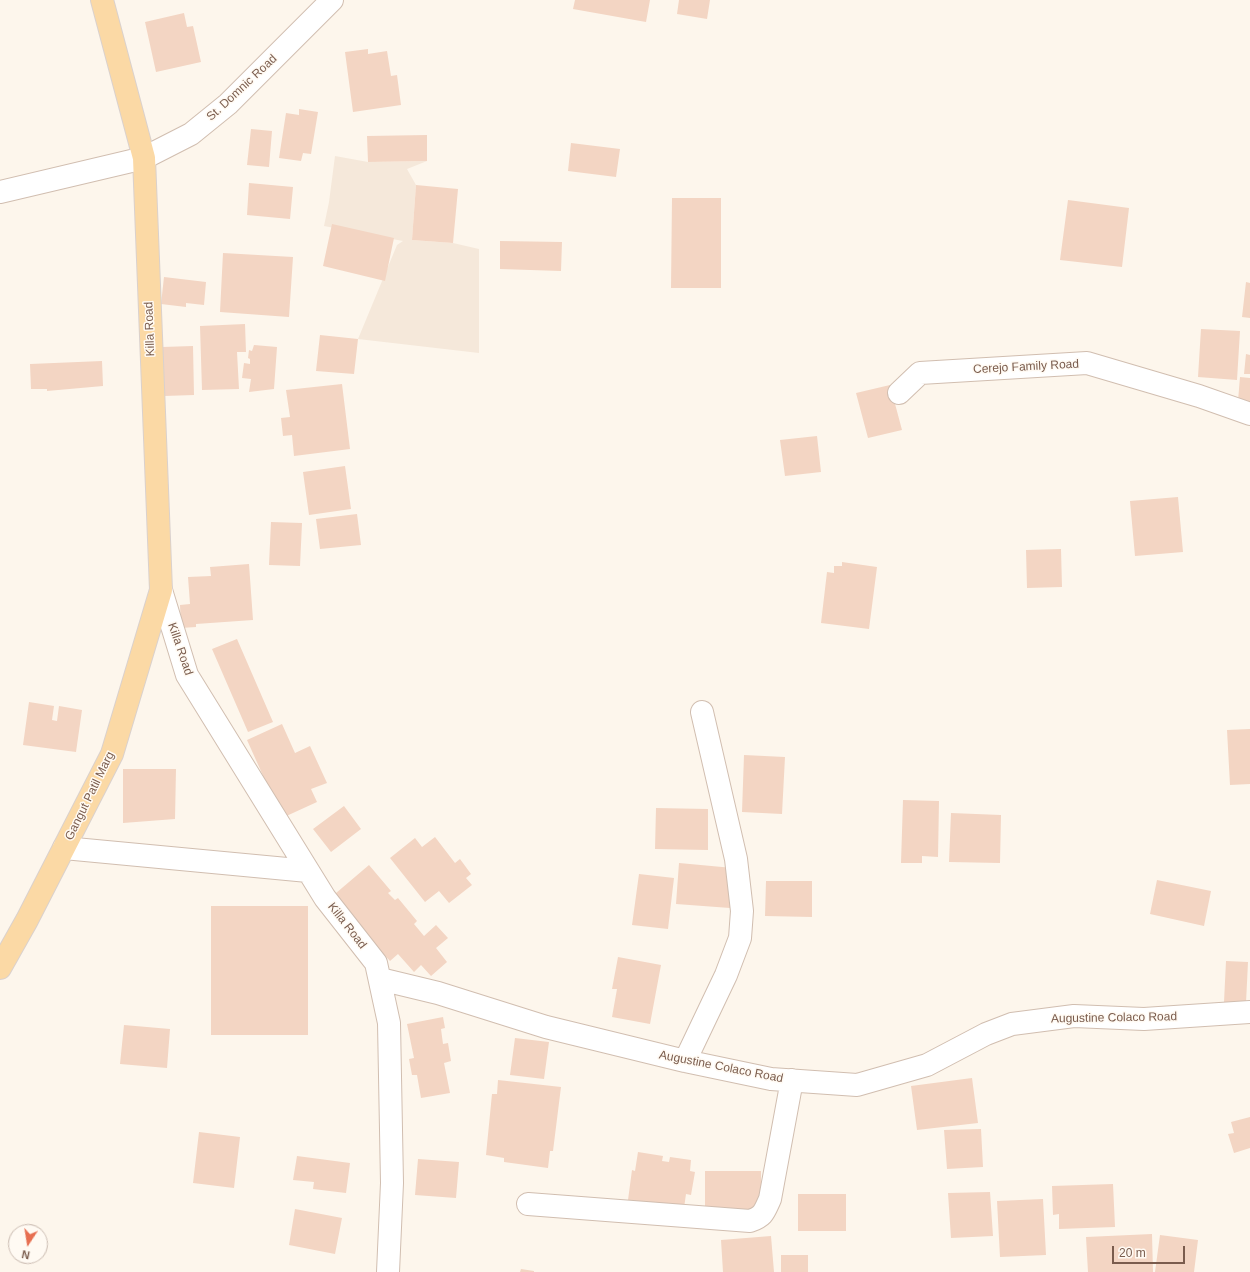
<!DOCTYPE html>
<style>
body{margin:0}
#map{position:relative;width:1250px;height:1272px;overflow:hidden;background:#fdf6ec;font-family:Arial,sans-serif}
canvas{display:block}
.north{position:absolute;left:8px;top:1224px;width:40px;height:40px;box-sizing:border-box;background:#fffaf3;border:1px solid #cabbb1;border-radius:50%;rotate:192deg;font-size:11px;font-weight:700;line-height:16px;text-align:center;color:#7a5c4d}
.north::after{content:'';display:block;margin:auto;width:14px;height:18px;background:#e76f51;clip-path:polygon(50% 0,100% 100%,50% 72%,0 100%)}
.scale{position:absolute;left:1112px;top:1246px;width:73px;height:18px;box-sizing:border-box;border:2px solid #7a5c4d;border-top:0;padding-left:5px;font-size:12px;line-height:14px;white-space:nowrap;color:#7a5c4d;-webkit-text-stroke:3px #fffaf3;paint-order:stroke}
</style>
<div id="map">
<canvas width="1250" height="1272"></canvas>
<div class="north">N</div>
<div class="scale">20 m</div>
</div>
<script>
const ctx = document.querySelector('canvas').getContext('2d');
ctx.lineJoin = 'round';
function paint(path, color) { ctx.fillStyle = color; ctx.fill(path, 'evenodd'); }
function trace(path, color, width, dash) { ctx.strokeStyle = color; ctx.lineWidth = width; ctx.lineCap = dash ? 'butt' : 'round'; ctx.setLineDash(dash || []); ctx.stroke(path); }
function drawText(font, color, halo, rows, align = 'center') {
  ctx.font = font + ' Arial,sans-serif'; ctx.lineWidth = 3; ctx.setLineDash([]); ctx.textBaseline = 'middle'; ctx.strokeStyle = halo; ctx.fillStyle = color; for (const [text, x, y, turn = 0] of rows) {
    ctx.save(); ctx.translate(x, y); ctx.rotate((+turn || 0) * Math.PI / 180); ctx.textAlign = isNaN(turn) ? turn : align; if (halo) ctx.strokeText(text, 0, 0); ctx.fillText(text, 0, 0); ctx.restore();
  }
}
paint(new Path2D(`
 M335,156L368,162L427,161L407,169L416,185L412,240L453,243L479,249V353L358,339L397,245L403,241L324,226L329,202Z`), '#f5e8da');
paint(new Path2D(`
 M575,0H650L646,22L573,9Z
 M679,0H710L707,19L677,14Z
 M184,13L187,27L193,26L201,62L156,72L145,22Z
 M368,49V54L387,51L391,76L397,75L401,105L353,112L345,52Z
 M299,109L318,112L311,154L303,153L301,161L279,158L286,113L299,115Z
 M251,129L272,131L269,167L247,165Z
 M427,135V161L368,162L367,136Z
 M571,143L620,149L616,177L568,171Z
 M249,183L293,187L290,219L247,215Z
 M416,185L458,189L453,243L412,240Z
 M672,198H721V288H671Z
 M1068,200L1129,208L1122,267L1060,260Z
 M332,224L394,238L385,281L323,266Z
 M500,241L562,242L561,271L500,269Z
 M223,253L293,257L289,317L220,312Z
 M164,277L206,282L204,305L186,303V307L161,304Z
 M1246,282L1250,283V318L1242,317Z
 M245,324L246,352H237L239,389L202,390L200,326Z
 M1201,329L1240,331L1237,380L1198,377Z
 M320,335L358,339L354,374L316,371Z
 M254,345L277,347L274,389L249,392L251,379L242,378L244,363L250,364V359L248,358L249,350L252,351Z
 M193,346L194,395L164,396L162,347Z
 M1246,354L1250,355V374H1244Z
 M102,361L103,386L47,391V389H31L30,364Z
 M1240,377L1250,378V402L1238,401Z
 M342,384L350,449L294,456L292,435L283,436L281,418L290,417L286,390Z
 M890,385L902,430L868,438L856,393Z
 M817,436L821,472L785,476L780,440Z
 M345,466L351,509L309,515L303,472Z
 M1178,497L1183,552L1135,556L1130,501Z
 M357,514L361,545L320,549L316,519Z
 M271,522L302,523L300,566L269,565Z
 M1061,549L1062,587L1027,588L1026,550Z
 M842,562L877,567L869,629L821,623L827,572L834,573V566H842Z
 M249,564L253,620L196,624V627L181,628L180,605L190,604L188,577L211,576L210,567Z
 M237,639L273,722L248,732L212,649Z
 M29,702L54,706L52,720L57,721L59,706L82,710L76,752L23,745Z
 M282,724L295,753L310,746L327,783L311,789L317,802L282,818L247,740Z
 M1250,729V784L1230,785L1227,730Z
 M744,755L785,757L782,814L742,812Z
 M123,769H176L175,819L123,823Z
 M903,800L939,801L938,857L922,856V863H901Z
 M344,806L361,829L331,852L313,829Z
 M656,808L708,809V850L655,849Z
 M951,813L1001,815L1000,863L949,862Z
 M435,837L455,863L460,859L471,874L466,878L472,885L449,903L439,891L425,902L390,858L415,838L422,847Z
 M679,863L733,868L730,908L676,904Z
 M369,865L391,891L388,893L395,900L398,898L417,921L414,924L424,936L436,925L448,938L436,948L447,962L431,976L421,965L414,972L398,954L390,961L380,950L376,953L329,899Z
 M639,874L674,878L668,929L632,925Z
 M1157,880L1211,891L1204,926L1150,914Z
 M766,881H812V917L765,916Z
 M211,906H308V1035H211Z
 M618,957L661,965L650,1024L612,1017L617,989H612Z
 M1226,961L1248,962L1246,1003L1224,1002Z
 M443,1017L445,1028L441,1029L443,1044L448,1043L451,1061L444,1063L450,1093L421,1098L417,1075H412L409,1059L414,1058L407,1024Z
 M124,1025L170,1029L167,1068L120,1064Z
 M515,1038L549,1042L544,1079L510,1075Z
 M972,1078L978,1123L917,1130L911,1086Z
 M498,1080L561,1087L553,1151H550L548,1168L504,1162V1158L486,1155L492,1094H497Z
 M1250,1117V1148L1234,1153L1228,1134L1234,1133L1231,1122Z
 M981,1129L983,1167L947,1169L944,1130Z
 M199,1132L240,1137L234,1188L193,1183Z
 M638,1152L663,1156L662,1161L669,1162L670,1157L691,1160L690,1171L695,1172L691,1195L686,1194L684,1208L628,1200L632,1170L635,1171Z
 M297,1156L350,1163L346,1193L313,1189L314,1182L293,1180Z
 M418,1159L459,1162L456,1198L415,1195Z
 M705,1171H761V1211H705Z
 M1113,1184L1115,1227L1059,1229V1214L1053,1215L1052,1186Z
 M990,1192L993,1236L951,1238L948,1193Z
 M798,1194H846V1231H798Z
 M1043,1199L1046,1255L1000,1257L997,1201Z
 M295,1209L342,1218L335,1254L289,1245Z
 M1152,1234L1153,1272H1088L1086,1237Z
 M1160,1235L1198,1240L1194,1272H1155Z
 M771,1236L774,1272H723L721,1240Z
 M781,1255H808V1272H781Z
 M521,1269L534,1271V1272H520Z`), '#f3d5c3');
const minor = new Path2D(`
 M0,192L144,158L191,134L228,104L332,0
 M899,393L920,373L1087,363L1199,396L1250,414
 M161,590L187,675L325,898L376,963L389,1023L392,1183L388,1272
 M64,848L308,871
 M380,979L438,993L546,1027L685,1061L771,1079L857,1085L927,1065L986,1034L1012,1024L1074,1016L1144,1019L1250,1012
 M685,1061L726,975L740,938L742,911L736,859L702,712
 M528,1204L750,1221C764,1216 764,1212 770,1199L792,1080`);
const major = new Path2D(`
 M0,968L27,920L112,754L161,590L144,158L102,0`);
trace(minor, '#d1beb0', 24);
trace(major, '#dad1cd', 24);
trace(minor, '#fff', 22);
trace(major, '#fbd9a5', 22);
drawText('12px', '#7a5c4d', '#fffaf3', [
 ["St. Domnic Road",242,88,-43],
 ["Killa Road",150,329,-92],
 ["Cerejo Family Road",1026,367,-3],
 ["Killa Road",180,649,71],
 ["Gangut Patil Marg",90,796,-64],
 ["Killa Road",347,926,52],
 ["Augustine Colaco Road",1114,1018,-1],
 ["Augustine Colaco Road",721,1067,11]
]);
</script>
